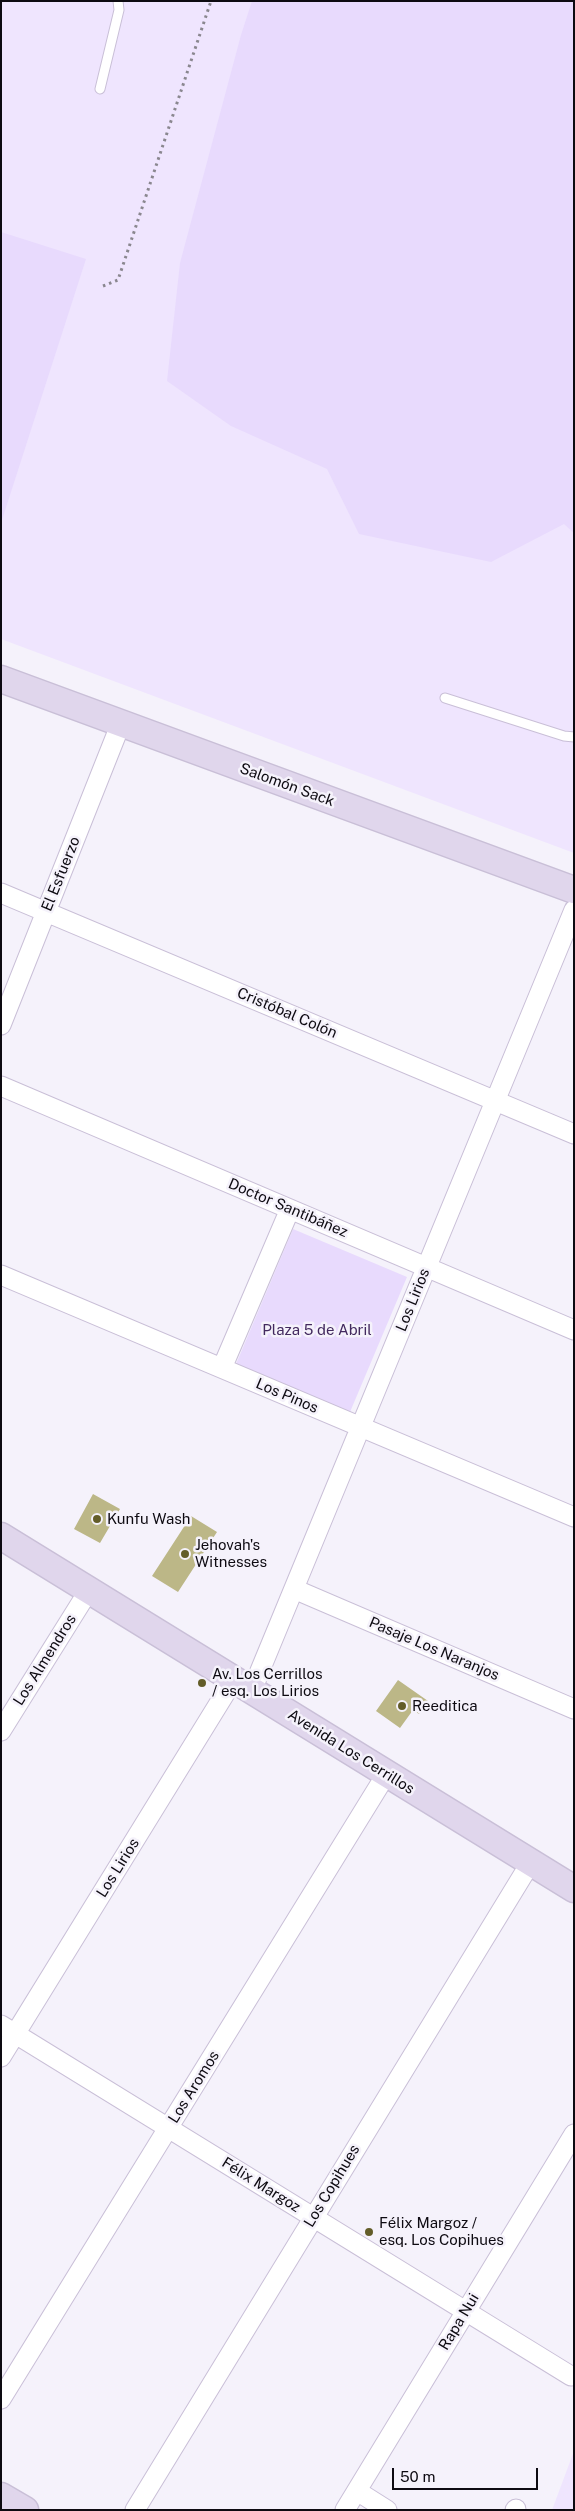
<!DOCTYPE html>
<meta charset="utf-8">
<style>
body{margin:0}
#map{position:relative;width:575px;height:2511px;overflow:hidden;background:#f5f2fb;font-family:"Public Sans",sans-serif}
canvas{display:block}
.frame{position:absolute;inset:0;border:2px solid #0d0a11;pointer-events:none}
.scale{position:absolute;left:392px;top:2468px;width:146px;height:22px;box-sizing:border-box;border:2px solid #0d0a11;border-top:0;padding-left:6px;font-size:15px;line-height:18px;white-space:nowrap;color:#0d0a11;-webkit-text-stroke:4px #f5f2fb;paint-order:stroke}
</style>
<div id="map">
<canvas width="575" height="2511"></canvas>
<div class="frame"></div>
<div class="scale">50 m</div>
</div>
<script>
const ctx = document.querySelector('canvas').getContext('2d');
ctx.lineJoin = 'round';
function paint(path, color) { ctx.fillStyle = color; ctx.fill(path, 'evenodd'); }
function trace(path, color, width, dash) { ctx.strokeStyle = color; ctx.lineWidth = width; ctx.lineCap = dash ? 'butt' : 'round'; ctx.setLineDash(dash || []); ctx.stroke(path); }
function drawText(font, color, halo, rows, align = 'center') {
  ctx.font = font + ' "Public Sans",sans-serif'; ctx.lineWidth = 5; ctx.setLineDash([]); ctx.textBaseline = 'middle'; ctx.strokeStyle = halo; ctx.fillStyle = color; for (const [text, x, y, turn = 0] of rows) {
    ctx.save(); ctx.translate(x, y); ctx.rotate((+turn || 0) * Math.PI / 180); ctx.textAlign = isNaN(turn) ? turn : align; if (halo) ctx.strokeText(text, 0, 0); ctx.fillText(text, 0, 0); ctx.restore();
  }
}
paint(new Path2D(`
 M1,1H574V853L1,639Z
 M574,2451V2510H552Z`), '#efe5fe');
paint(new Path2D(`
 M252,1H574V533L564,524L491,562L359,534L327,469L231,426L167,381L180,263L241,35Z
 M1,232L86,259L1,523Z
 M293,1229L407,1277L350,1412L236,1364Z`), '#e8dafd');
paint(new Path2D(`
 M93,1494L120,1509L100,1543L74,1529Z
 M191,1516L217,1532L178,1592L152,1576Z
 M398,1680L428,1701L419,1714L413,1710L400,1728L376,1711Z`), '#bcb787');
const lane = new Path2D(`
 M100,89L119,10L118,1
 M445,698L564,736L574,737`);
const street = new Path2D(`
 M1,893L574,1134
 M1,1025L121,723
 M1,1086L574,1330
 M1,1275L574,1517
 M222,1368L290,1209
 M294,1589L574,1709
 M252,1690L574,910
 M1,1731L89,1590
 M1,2025L571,2376
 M1,2057L234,1679
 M1,2399L387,1773
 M357,2491L387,2510
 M135,2510L531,1862
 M345,2510L574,2134
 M515,2510L516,2509`);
const secondary = new Path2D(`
 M1,679L574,890
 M1,1536L574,1889
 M1,2496L25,2510`);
trace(lane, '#c9bfd7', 11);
trace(street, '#c9bfd7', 21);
trace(secondary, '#c9bfd7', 29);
trace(new Path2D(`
 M103,286L118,280L211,1`), '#8a878f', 3, [2.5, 4]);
trace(lane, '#fff', 9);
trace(street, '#fff', 19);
trace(secondary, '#e0d6ec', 26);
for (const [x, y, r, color] of [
 [97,1519,5,"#635d29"],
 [185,1554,5,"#635d29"],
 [202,1683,5,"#635d29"],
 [402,1706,5,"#635d29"],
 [369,2232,5,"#635d29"]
]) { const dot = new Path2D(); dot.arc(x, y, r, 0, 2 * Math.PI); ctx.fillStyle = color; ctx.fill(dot); trace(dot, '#f5f2fb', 2); }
drawText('15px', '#0d0a11', '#f5f2fb', [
 ["Salomón Sack",287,785,20],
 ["El Esfuerzo",61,874,-68],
 ["Cristóbal Colón",287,1013,23],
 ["Doctor Santibáñez",288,1208,23],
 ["Los Lirios",413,1300,-68],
 ["Los Pinos",287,1396,23],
 ["Pasaje Los Naranjos",434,1649,23],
 ["Los Almendros",45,1660,-58],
 ["Avenida Los Cerrillos",351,1752,32],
 ["Los Lirios",118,1868,-58],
 ["Los Aromos",194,2087,-58],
 ["Félix Margoz",261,2185,32],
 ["Los Copihues",332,2186,-59],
 ["Rapa Nui",459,2322,-59]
]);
drawText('15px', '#432a5f', '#f5f2fb', [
 ["Plaza 5 de Abril",317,1330]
]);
drawText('15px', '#0d0a11', '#f5f2fb', [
 ["Kunfu Wash",107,1519],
 ["Jehovah's",195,1545],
 ["Witnesses",195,1562],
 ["Av. Los Cerrillos",212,1674],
 ["/ esq. Los Lirios",212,1691],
 ["Reeditica",412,1706],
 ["Félix Margoz /",379,2223],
 ["esq. Los Copihues",379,2240]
], 'left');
</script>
